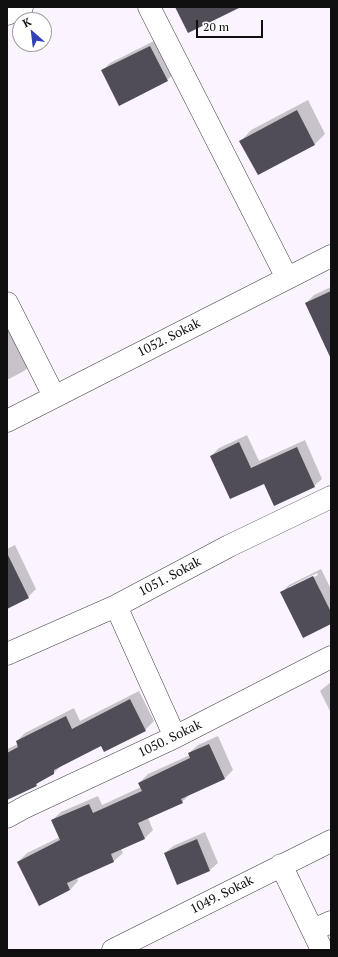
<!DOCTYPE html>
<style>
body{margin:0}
#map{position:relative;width:338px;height:957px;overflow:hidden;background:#fbf3fe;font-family:"PT Serif",serif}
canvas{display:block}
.frame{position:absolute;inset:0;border:8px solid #0f0f0f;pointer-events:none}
.north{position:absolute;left:12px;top:12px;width:40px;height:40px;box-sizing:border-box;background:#fff;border:1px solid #9f9f9f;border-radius:50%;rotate:332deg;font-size:11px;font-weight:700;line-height:16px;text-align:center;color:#0f0f0f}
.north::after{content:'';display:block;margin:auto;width:14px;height:18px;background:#3242b5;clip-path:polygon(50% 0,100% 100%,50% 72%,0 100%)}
.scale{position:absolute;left:196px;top:20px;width:67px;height:18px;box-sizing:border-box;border:2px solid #0f0f0f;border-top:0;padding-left:5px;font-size:12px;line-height:14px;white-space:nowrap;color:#0f0f0f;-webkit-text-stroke:3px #fff;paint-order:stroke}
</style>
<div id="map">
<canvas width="338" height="957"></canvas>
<div class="frame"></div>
<div class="north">K</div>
<div class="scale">20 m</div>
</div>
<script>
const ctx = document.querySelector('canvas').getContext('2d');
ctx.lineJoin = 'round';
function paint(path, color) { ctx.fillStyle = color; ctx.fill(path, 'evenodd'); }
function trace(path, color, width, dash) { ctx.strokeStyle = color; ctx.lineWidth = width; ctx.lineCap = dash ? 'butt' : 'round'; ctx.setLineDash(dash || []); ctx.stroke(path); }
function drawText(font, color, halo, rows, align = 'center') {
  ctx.font = font + ' "PT Serif",serif'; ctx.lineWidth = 4; ctx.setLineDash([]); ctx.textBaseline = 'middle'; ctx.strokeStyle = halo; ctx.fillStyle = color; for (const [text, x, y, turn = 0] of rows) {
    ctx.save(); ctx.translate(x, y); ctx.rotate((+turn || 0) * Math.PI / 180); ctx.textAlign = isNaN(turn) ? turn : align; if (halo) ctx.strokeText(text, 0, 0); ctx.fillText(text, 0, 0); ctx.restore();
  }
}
paint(new Path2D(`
 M158,39L175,73L167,80L102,71L110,63Z
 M308,100L325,134L315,144L258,174L241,141L251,130Z
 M331,287V341L306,303L314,295Z
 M7,306L35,361L24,371L7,380Z
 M247,435L259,461L305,440L322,479L314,486L264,482L211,456L219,448Z
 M15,545L36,589L28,597L7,607V549Z
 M321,569L331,589V623L281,593L289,585ZM317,573L318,575L289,589V587Z
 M331,682V713L320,691Z
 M139,691L154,721L145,730L102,745L62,765L53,774L41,780L36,785L7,799V749L18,744L17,741L25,733L74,708L80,721Z
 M218,736L233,770L224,779L191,793L182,802L148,818L153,830L145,838L121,849L123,853L114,861L77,878L78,881L70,890L18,862L27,853L60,837L52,820L61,812L98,796L102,805L141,787L139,783L148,774L190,755L189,753L198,745Z
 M205,832L218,863L210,870L165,853L173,846Z`), '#0003');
paint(new Path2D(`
 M175,7H241L188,33Z
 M150,46L168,81L119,106L101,70Z
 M297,110L315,145L258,175L239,141Z
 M331,291V359L305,303Z
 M239,442L251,468L297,447L315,487L274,506L264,484L230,499L210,456Z
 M7,553L29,598L7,609Z
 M313,576L331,612V624L303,638L280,592Z
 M130,699L146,731L104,752L101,746L54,770V774L36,784L37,786L7,800V753L18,747L16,741L66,716L72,729Z
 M209,744L225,779L181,799L183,803L138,823L145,839L111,854L114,862L67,883L70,890L39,906L17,862L60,840L51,820L89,804L93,813L142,791L138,783L190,758L188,753Z
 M197,839L210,871L177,885L164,853Z`), '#504d57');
const minor = new Path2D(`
 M149,7L287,278
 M7,14L22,7
 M7,303L54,396
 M7,421L331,256
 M116,606L175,737
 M7,654L116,606L229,546L331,497
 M7,817L25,807L175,737L331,657
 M281,865L322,950
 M313,930L331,922
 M113,950L331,841`);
trace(minor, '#424242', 23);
trace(minor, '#fff', 22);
drawText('13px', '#0f0f0f', '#fff', [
 ["1052. Sokak",169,338,-27],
 ["1051. Sokak",170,577,-28],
 ["1050. Sokak",170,739,-26],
 ["1049. Sokak",222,895,-27]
]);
</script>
